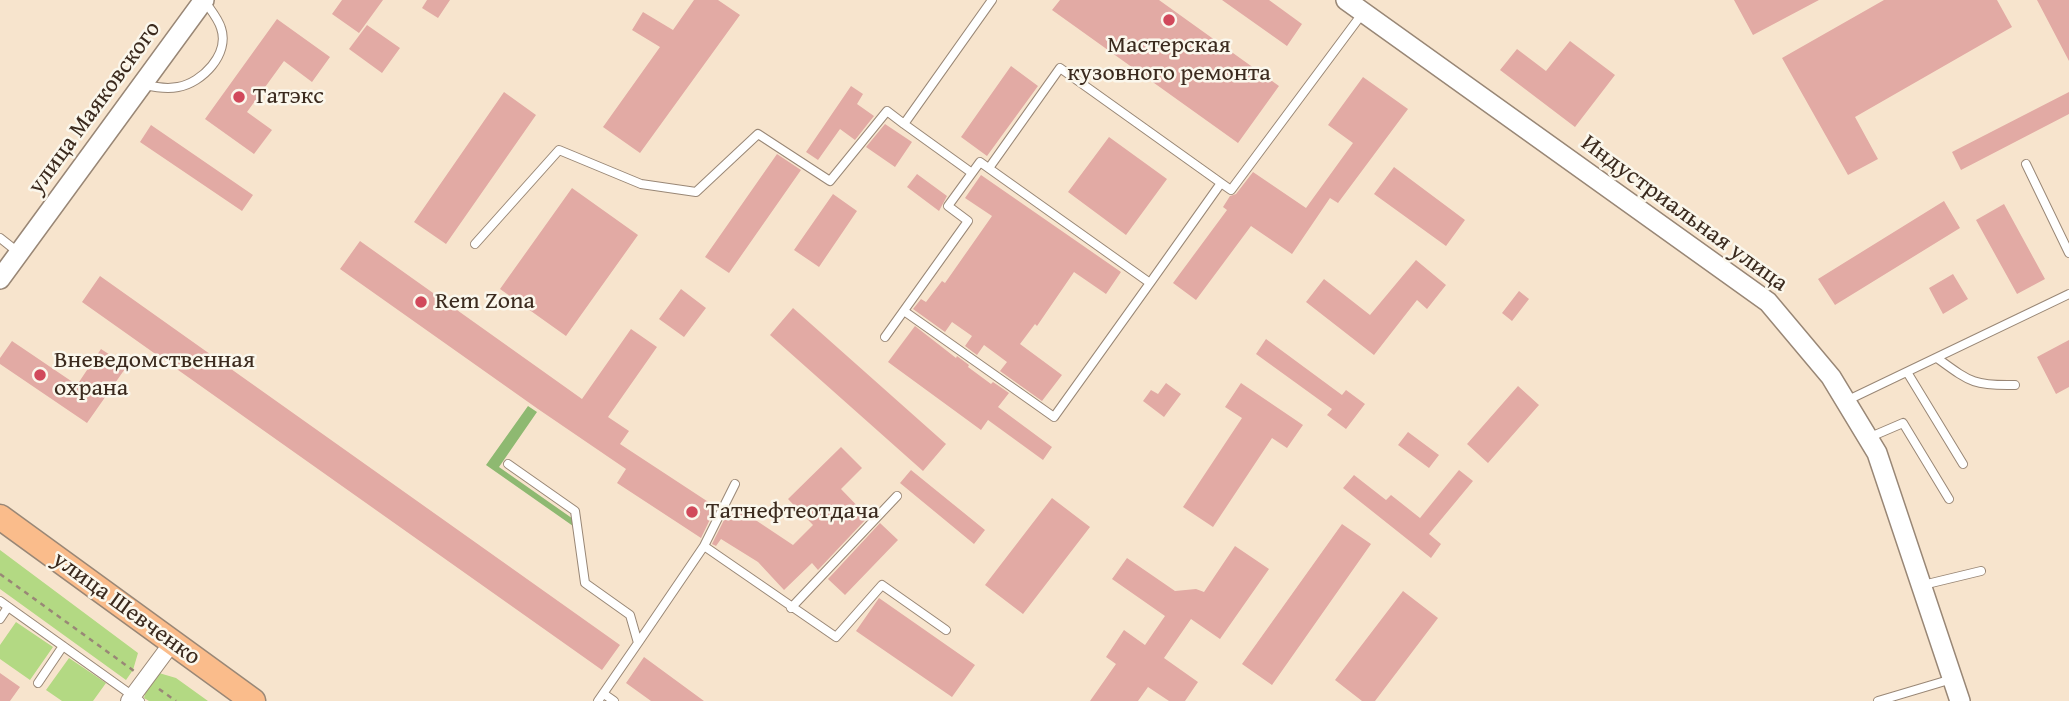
<!DOCTYPE html>
<meta charset="utf-8">
<style>
body{margin:0}
canvas{display:block;background:#f7e4cd}
</style>
<canvas width="2069" height="701"></canvas>
<script>
const ctx = document.querySelector('canvas').getContext('2d');
ctx.lineJoin = 'round';
function paint(path, color) { ctx.fillStyle = color; ctx.fill(path, 'evenodd'); }
function trace(path, color, width, dash) { ctx.strokeStyle = color; ctx.lineWidth = width; ctx.lineCap = dash ? 'butt' : 'round'; ctx.setLineDash(dash || []); ctx.stroke(path); }
function drawText(font, color, halo, rows, align = 'center') {
  ctx.font = font + ' "Gentium Book Plus",serif'; ctx.lineWidth = 5; ctx.setLineDash([]); ctx.textBaseline = 'middle'; ctx.strokeStyle = halo; ctx.fillStyle = color; for (const [text, x, y, turn = 0] of rows) {
    ctx.save(); ctx.translate(x, y); ctx.rotate((+turn || 0) * Math.PI / 180); ctx.textAlign = isNaN(turn) ? turn : align; if (halo) ctx.strokeText(text, 0, 0); ctx.fillText(text, 0, 0); ctx.restore();
  }
}
paint(new Path2D(`
 M0,550L138,653L133,670L126,680L0,589Z
 M16,622L53,647L30,680L0,659V645Z
 M69,658L106,683L93,701H62L46,690Z
 M159,673L176,678L208,701H149L144,698L149,681Z`), '#b3d983');
paint(new Path2D(`
 M528,406L537,412L499,467L576,521L573,526L486,465Z`), '#8eb971');
paint(new Path2D(`
 M342,0H383L359,33L332,14Z
 M427,0H450L438,18L422,8Z
 M694,0H718L740,15L640,153L603,127L660,47L632,30L643,12L673,30Z
 M1060,0H1159L1279,86L1238,143L1052,10Z
 M1222,0H1269L1302,24L1287,46Z
 M1734,0H1819L1753,35Z
 M1884,0H1997L2012,27L1855,117L1878,159L1848,175L1782,58Z
 M2037,0H2069V61Z
 M277,19L330,57L312,82L284,61L247,112L272,130L254,154L205,119Z
 M367,25L400,48L382,73L349,49Z
 M1570,41L1615,75L1575,127L1500,70L1517,49L1546,71Z
 M1011,66L1038,86L987,156L961,137Z
 M1363,77L1408,109L1338,203L1330,198L1292,254L1251,226L1196,300L1173,283L1227,210L1223,207L1230,196L1236,194L1253,172L1306,208L1353,143L1328,125Z
 M851,86L863,94L857,104L874,116L855,140L840,129L818,160L806,152Z
 M504,92L536,115L446,244L414,222Z
 M2069,92V114L1961,170L1952,152Z
 M885,124L912,142L895,167L866,147Z
 M151,125L253,195L242,211L140,142Z
 M1109,137L1167,179L1126,235L1068,192Z
 M777,154L801,170L729,273L705,257Z
 M1394,167L1465,220L1446,246L1374,194Z
 M917,174L947,196L939,211L907,187Z
 M981,175L1121,272L1106,294L1074,272L1037,326L1035,324L1020,344L1062,375L1042,401L1000,371L1007,362L984,345L977,355L965,346L972,336L952,322L945,332L913,309L921,299L926,302L942,281L945,283L992,216L965,198Z
 M572,188L638,235L566,336L500,289Z
 M833,194L857,211L819,267L794,250Z
 M1944,201L1960,228L1835,305L1818,279Z
 M2004,204L2045,279L2017,294L1976,220Z
 M360,241L582,399L631,329L657,347L608,417L629,431L620,444L716,507L701,538L617,483L626,469L538,409L340,269Z
 M1416,260L1446,285L1427,309L1417,300L1374,355L1306,302L1324,279L1370,315Z
 M1953,274L1968,299L1943,314L1929,288Z
 M100,276L620,645L602,670L82,302Z
 M681,289L706,308L684,337L659,319Z
 M1519,291L1529,299L1512,321L1502,313Z
 M793,308L946,444L923,471L770,335Z
 M915,326L956,358L957,356L969,365L968,367L991,384L993,382L1009,393L998,407L1052,447L1043,460L988,420L981,430L888,362Z
 M1266,339L1342,395L1346,390L1365,404L1346,429L1327,415L1332,409L1256,354Z
 M2069,340V387L2056,394L2037,357Z
 M12,341L77,385L101,349L127,366L87,423L0,364V358Z
 M1166,383L1181,394L1164,417L1143,401L1151,390L1158,394Z
 M1241,383L1303,425L1287,448L1272,438L1213,527L1183,507L1242,418L1225,407Z
 M1518,386L1539,405L1488,463L1467,444Z
 M1408,432L1439,455L1429,468L1398,445Z
 M841,447L862,468L841,489L868,517L818,570L812,563L784,590L758,562L721,539L716,546L712,544L727,514L730,516L736,507L793,545L813,525L788,499Z
 M911,470L985,530L974,544L900,483Z
 M1459,470L1473,481L1429,534L1441,544L1431,558L1343,488L1354,475L1386,500L1391,495L1420,518Z
 M1052,498L1090,527L1023,614L985,585Z
 M880,523L898,540L845,595L828,579Z
 M1342,524L1371,544L1272,685L1242,664Z
 M1235,546L1269,569L1220,639L1191,619L1164,658L1198,682L1185,701H1169L1148,687L1138,701H1090L1116,664L1106,657L1124,630L1145,645L1165,616L1112,579L1127,558L1175,591L1196,589L1204,592Z
 M1403,591L1438,618L1375,701H1362L1335,680Z
 M879,598L975,665L952,697L856,631Z
 M644,657L704,701H651L626,683Z
 M0,673L20,687L10,701H0Z`), '#e2aaa4');
const service = new Path2D(`
 M145,85C154,87 168,89 178,87C202,83 230,54 221,28C218,18 209,8 204,0
 M2026,164L2069,253
 M989,168L1060,68L1221,183
 M972,173L904,124L992,0
 M0,238L19,253
 M475,244L559,150L641,184L696,192L758,134L830,181L887,111L904,124
 M904,311L1054,417L1150,283
 M885,337L968,221L948,206L980,162L1150,283L1221,183L1231,190L1362,14
 M1937,358C1970,382 1974,386 2015,385
 M1907,372L1963,464
 M1848,400L2069,294
 M1868,438L1903,423L1949,499
 M508,464L575,511L585,583L630,615L638,643L598,701
 M704,546L735,484
 M1923,585L1981,571
 M0,601L140,701
 M791,608L897,496
 M0,619L8,607
 M638,643L704,546L836,637L882,585L946,630
 M38,683L63,646
 M604,694L614,701
 M1878,701L1952,679`);
const minor = new Path2D(`
 M129,701L172,643`);
const tertiary = new Path2D(`
 M1346,0L1768,302L1831,377L1877,453L1960,701
 M0,279L204,0`);
const primary = new Path2D(`
 M0,517L253,701`);
trace(service, '#998776', 10);
trace(minor, '#998776', 18);
trace(tertiary, '#998776', 22);
trace(primary, '#998776', 27);
trace(new Path2D(`
 M0,574L134,671
 M159,689L176,701`), '#998776', 2.5, [5, 5]);
trace(service, '#fff', 8);
trace(minor, '#fff', 16);
trace(tertiary, '#fff', 19);
trace(primary, '#fabc8b', 24);
for (const [x, y, r, color] of [
 [1169,20,7,"#d1495b"],
 [239,97,7,"#d1495b"],
 [421,302,7,"#d1495b"],
 [40,375,7,"#d1495b"],
 [692,512,7,"#d1495b"]
]) { const dot = new Path2D(); dot.arc(x, y, r, 0, 2 * Math.PI); ctx.fillStyle = color; ctx.fill(dot); trace(dot, '#fbf7ec', 2.5); }
drawText('24px', '#3b2a1e', '#fbf7ec', [
 ["Мастерская",1169,46,"center"],
 ["кузовного ремонта",1169,74,"center"],
 ["Татэкс",253,97],
 ["Rem Zona",435,302],
 ["Вневедомственная",54,361],
 ["охрана",54,389],
 ["Татнефтеотдача",706,512]
], 'left');
drawText('24px', '#3b2a1e', '#fbf7ec', [
 ["улица Маяковского",95,108,-54],
 ["Индустриальная улица",1684,214,36],
 ["улица Шевченко",126,609,36]
]);
</script>
